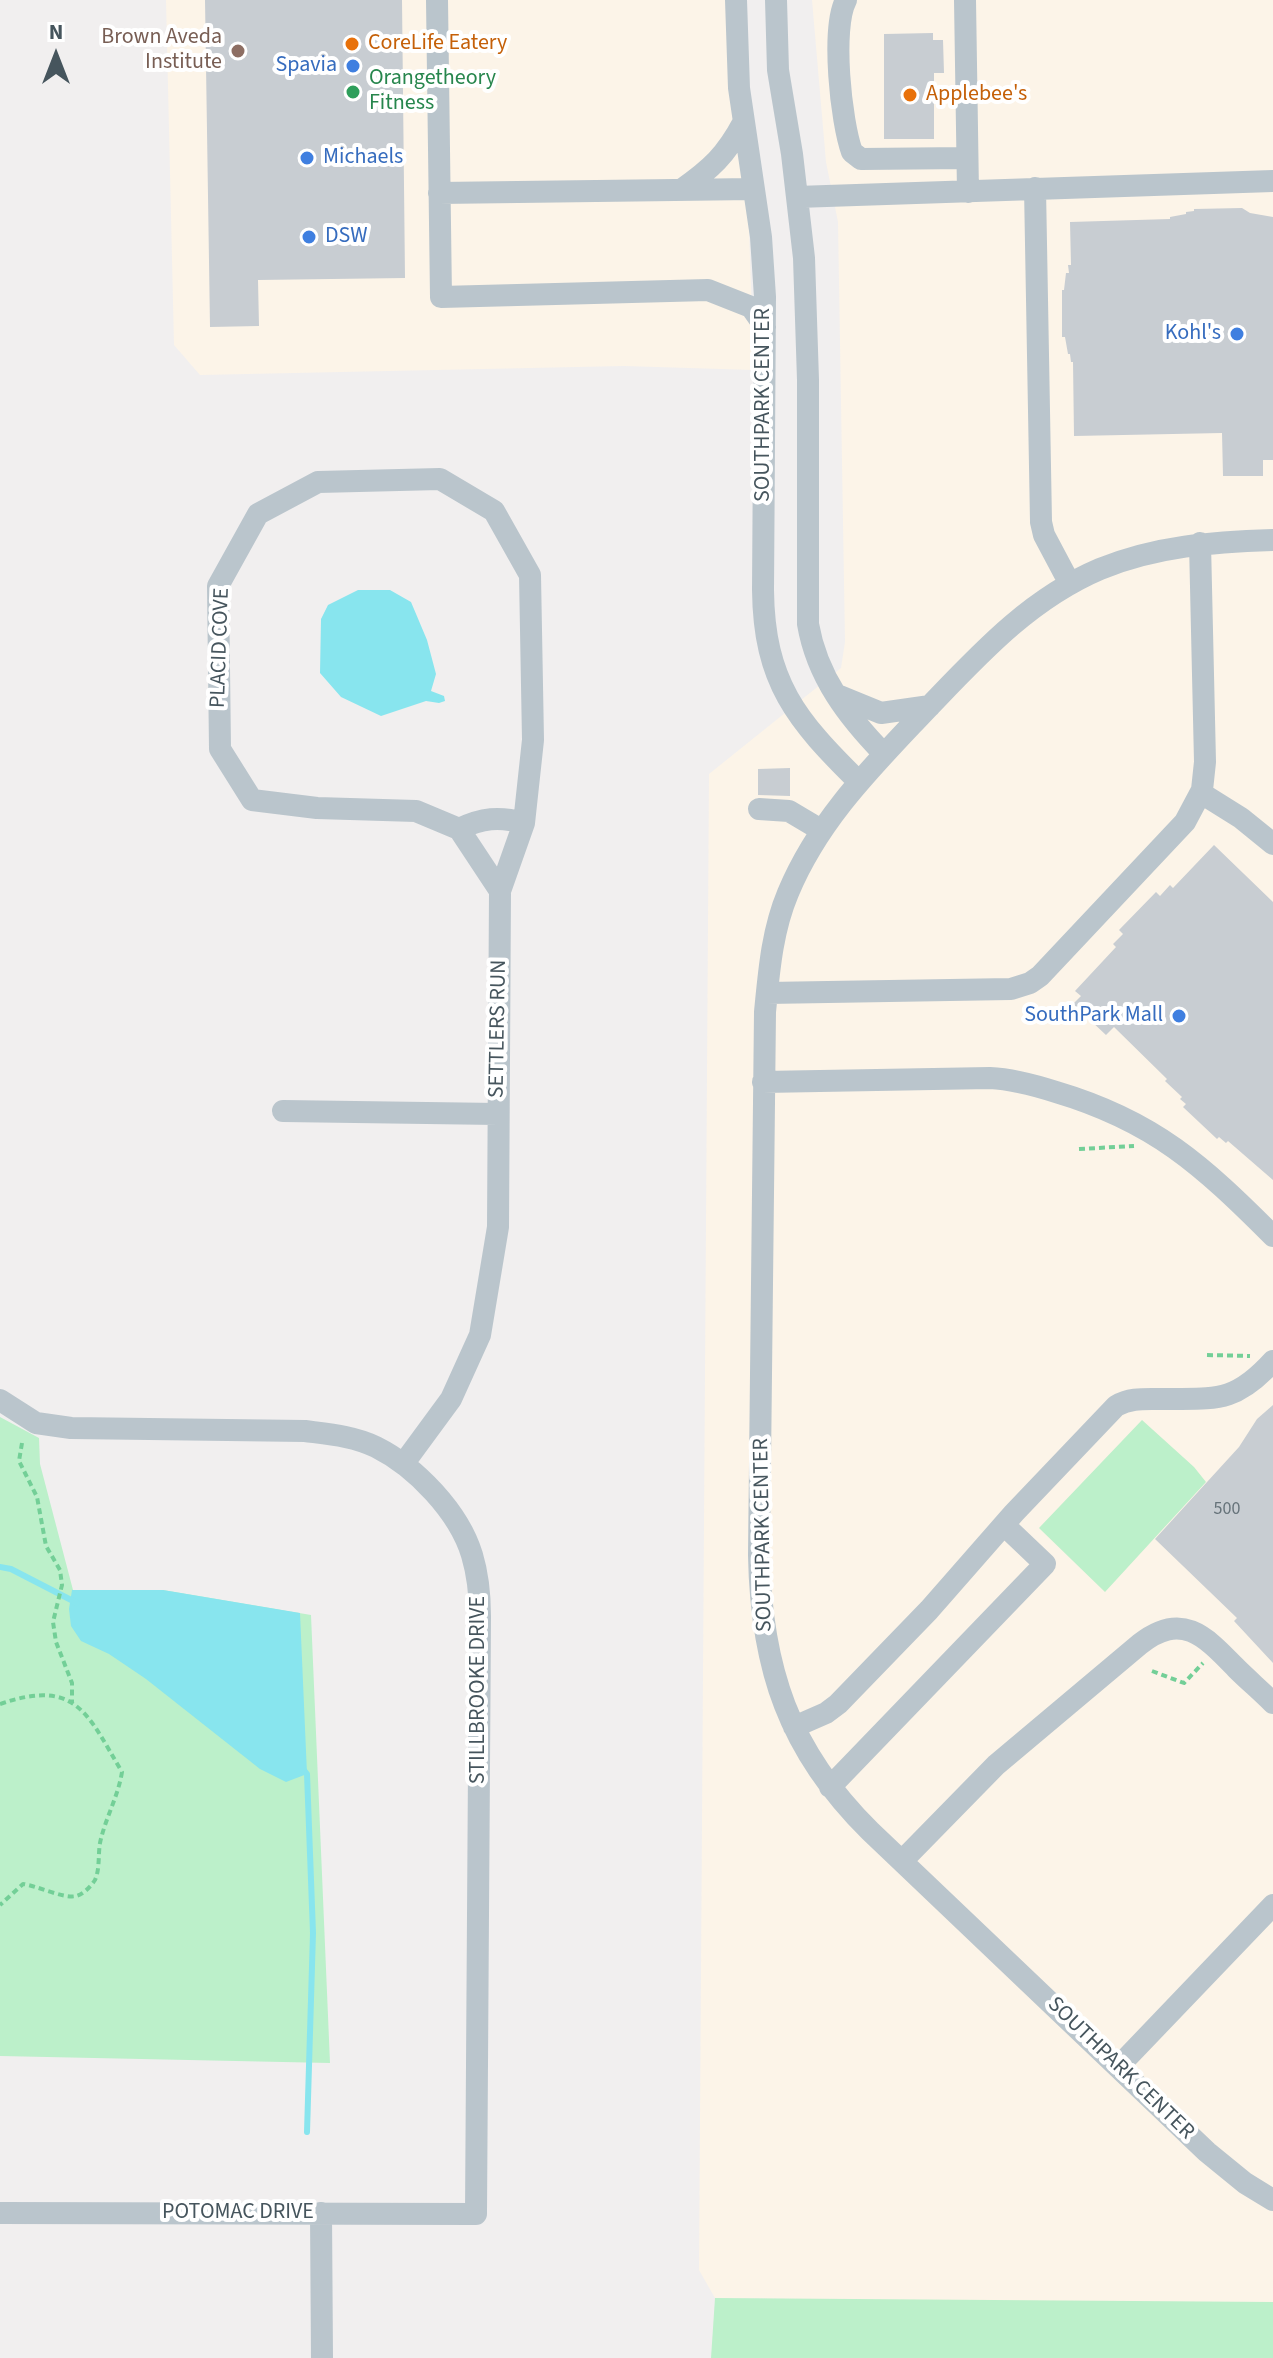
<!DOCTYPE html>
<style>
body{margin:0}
#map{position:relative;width:1273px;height:2358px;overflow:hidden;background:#f1efef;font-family:"Source Sans 3",sans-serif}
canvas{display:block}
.north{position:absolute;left:16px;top:16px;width:80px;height:80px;-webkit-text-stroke:6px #fff;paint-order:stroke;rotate:0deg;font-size:22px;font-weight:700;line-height:32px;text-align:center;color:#46555d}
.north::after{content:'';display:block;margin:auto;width:28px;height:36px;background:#46555d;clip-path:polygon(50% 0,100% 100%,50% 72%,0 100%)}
</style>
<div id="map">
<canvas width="1273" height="2358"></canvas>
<div class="north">N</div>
</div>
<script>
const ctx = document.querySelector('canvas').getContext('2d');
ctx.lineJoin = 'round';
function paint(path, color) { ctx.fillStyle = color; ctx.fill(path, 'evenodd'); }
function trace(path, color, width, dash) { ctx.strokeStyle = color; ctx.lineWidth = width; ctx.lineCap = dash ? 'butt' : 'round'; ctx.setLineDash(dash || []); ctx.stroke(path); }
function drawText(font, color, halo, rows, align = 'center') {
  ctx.font = font + ' "Source Sans 3",sans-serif'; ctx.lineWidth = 8; ctx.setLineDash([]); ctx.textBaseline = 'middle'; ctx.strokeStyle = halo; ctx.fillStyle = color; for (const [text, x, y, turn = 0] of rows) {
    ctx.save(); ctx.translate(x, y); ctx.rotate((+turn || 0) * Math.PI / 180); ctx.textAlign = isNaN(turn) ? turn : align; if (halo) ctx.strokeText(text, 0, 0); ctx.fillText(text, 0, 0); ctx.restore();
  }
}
paint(new Path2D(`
 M166,0H726L749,230L754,370L624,366L200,375L174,345Z
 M812,0H1273V2305L715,2298L699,2270L709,774L841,668L845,642L838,222L826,162Z`), '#fcf4e8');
paint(new Path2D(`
 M0,1417L39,1438L40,1464L73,1590H163L311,1615L330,2063L0,2056Z
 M1142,1420L1194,1467L1206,1482L1105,1592L1039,1528Z
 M715,2298L1273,2302V2358H711Z`), '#bcf0ca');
paint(new Path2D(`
 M358,590H390L411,602L427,640L436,674L431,691L444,696L445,701L439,703L426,701L381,716L341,697L320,673L321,619L328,605Z
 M72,1590H163L300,1613L307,1774L286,1782L260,1769L146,1679L109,1654L81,1641L71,1626L69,1609Z`), '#88e5ee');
trace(new Path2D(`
 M0,1567L11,1569L77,1603
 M303,1769L307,1774L313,1933L307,2132`), '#88e5ee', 6);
paint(new Path2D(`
 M205,0H402L405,278L258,280L259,326L210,327Z
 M933,33V40H943L944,73H934V139H884V34Z
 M1242,208L1250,213L1273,217V460H1263V476H1223L1222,433L1074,436L1073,362H1071L1070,354H1068L1065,337H1062V290H1064L1066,273H1069L1068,265H1071L1070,222L1170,219V217L1186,214V212L1194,211V209Z
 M790,768V796L758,795V769Z
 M1214,845L1273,902V1180L1228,1141L1226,1143L1219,1137L1217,1139L1183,1107L1186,1104L1180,1099L1182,1097L1165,1081L1167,1079L1114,1027L1106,1035L1073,1004L1081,996L1075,991L1116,947L1113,944L1123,934L1119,930L1156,892L1160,896L1170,885L1173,888Z
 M1273,1405V1663L1234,1621L1237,1618L1155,1539L1239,1447L1257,1419Z`), '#c8cdd2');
trace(new Path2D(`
 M1079,1149L1134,1146
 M1207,1355L1250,1356
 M22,1443L19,1461L37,1497L46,1546L60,1570L62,1585L53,1622L56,1642L72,1683V1702
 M1152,1671L1184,1683L1203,1663
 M0,1704C76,1678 87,1713 122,1772C118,1797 105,1819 100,1843C98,1854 100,1869 95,1880C91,1886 84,1894 76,1896C64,1899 38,1886 23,1884L0,1905`), '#73cf97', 4, [6, 4]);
trace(new Path2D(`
 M437,0L441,297L708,290L751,307L765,327
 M736,0L739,88L761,237L765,297L763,590C764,682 796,720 859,782
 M776,0L778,70L792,154L804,258L808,380V624C817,677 848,717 884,754
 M846,0C831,28 841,122 852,152L861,159L967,158
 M965,0L968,192
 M1035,188L1041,522L1044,535L1070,584
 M681,190C711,169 726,155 743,123
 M439,193L753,189
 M797,197L1273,181
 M1273,540C1213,542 1156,546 1100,569C1027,600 976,658 922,714C870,769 818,821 788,893C772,931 769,971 765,1012L759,1555C761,1668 789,1751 870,1831L1207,2152L1245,2183L1273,2200
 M837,695L881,713L930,706
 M1201,793L1241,818L1273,844
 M759,809L789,811L821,830
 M459,829C482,818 499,816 524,823
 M767,993L1011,989L1030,983L1040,976L1185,822L1202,790L1205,762L1200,543
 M763,1082L990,1078C1013,1079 1034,1085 1056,1092C1154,1121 1202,1165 1273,1236
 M283,1111L498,1114
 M0,1400L36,1423L71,1428L305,1431C328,1434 354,1436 376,1447C416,1467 459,1512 472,1555C478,1575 480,1595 480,1616L476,2214L0,2213
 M404,1463L451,1399L480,1335L498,1227L500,891L524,823L533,740L530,575L494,511L440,479L318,482L258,514L218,586L220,749L252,800L317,808L416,811L459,829L500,891
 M794,1727L826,1713L838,1704L929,1610L1014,1513L1116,1406C1130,1398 1143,1399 1159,1399C1214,1398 1233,1405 1273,1361
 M830,1787L1045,1564L1004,1525
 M902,1861L996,1765L1140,1644C1182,1611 1205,1636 1236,1668C1248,1680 1261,1691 1273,1703
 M1118,2067L1273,1905
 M321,2213L322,2358`), '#bac5cc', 22);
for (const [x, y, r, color] of [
 [352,44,8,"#e8710a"],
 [238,51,8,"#8d6e63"],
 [353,66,8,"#3f7fe0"],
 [353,92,8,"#2e9e5b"],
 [910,95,8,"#e8710a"],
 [307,158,8,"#3f7fe0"],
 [309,237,8,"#3f7fe0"],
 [1237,334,8,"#3f7fe0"],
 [1179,1016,8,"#3f7fe0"]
]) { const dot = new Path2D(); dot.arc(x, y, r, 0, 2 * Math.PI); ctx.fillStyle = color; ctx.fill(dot); trace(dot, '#fff', 3); }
drawText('18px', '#66737a', null, [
 ["500",1227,1510]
]);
drawText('22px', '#785e54', '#fff', [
 ["Brown Aveda",222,38],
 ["Institute",222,63]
], 'right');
drawText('22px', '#c56008', '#fff', [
 ["CoreLife Eatery",368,44],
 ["Applebee's",926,95]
], 'left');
drawText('22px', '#366cbe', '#fff', [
 ["Spavia",337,66],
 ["Michaels",323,158,"left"],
 ["DSW",325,237,"left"],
 ["Kohl's",1221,334],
 ["SouthPark Mall",1163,1016]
], 'right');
drawText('22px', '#27864d', '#fff', [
 ["Orangetheory",369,79],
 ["Fitness",369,104]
], 'left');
drawText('22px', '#46555d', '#fff', [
 ["SOUTHPARK CENTER",764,405,-90],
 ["PLACID COVE",221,648,-88],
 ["SETTLERS RUN",499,1029,-89],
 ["SOUTHPARK CENTER",764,1535,-91],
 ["STILLBROOKE DRIVE",479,1690,-90],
 ["SOUTHPARK CENTER",1120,2069,44],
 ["POTOMAC DRIVE",238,2213]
]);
</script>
